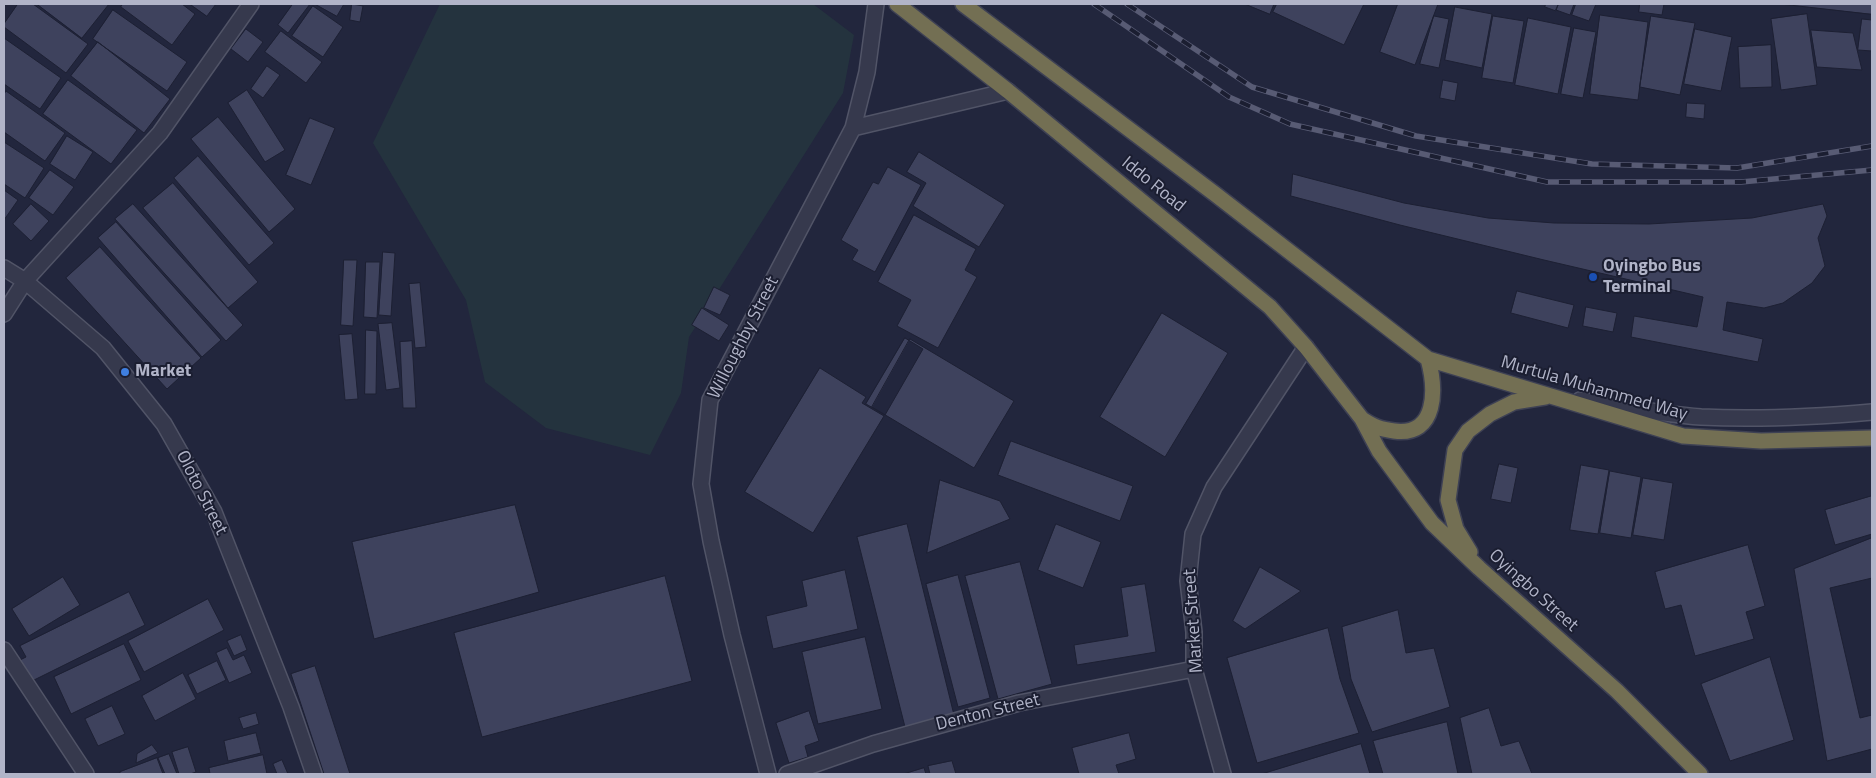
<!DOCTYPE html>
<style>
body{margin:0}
#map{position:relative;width:1876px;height:778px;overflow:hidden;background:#22263d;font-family:"Titillium Web",sans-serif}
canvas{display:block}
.frame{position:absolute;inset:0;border:5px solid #b1b4c8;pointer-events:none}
</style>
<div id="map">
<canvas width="1876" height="778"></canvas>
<div class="frame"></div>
</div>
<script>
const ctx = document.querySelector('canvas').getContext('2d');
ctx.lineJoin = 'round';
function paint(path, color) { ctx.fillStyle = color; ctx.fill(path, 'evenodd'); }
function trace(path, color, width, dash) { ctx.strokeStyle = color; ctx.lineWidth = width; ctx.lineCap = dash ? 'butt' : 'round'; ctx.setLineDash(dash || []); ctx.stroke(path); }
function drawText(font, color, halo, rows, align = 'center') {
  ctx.font = font + ' "Titillium Web",sans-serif'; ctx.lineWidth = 4; ctx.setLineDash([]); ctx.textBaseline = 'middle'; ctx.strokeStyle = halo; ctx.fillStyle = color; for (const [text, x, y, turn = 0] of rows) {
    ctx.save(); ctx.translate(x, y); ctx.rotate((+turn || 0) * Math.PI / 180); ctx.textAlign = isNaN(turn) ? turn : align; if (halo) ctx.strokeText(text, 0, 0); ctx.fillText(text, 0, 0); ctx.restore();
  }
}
paint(new Path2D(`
 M440,4H813L854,35L843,93L689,337L681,393L650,455L546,428L485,382L466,300L373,143Z`), '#24333e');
const building = new Path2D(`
 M18,4H33L88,44L66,73L4,27V24Z
 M37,4H109L82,38Z
 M123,4H182L195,14L172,45L121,7Z
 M190,4H216L207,16Z
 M293,4H310L288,33L278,25Z
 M315,4H344L337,16Z
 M352,4L363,6L360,22L350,20Z
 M1245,4H1274L1270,14Z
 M1277,4H1364L1344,45L1273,12Z
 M1398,4H1438L1415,65L1380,52Z
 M1546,4H1558L1556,11L1545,7Z
 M1559,4H1574L1570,15L1556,10Z
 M1576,4H1596L1589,21L1572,15Z
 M1640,4H1664L1662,15L1639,12Z
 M1781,4H1872V14Z
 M313,6L343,27L323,57L292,36Z
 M1455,7L1492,14L1482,68L1445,60Z
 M113,10L187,62L167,91L93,39Z
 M1807,14L1817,85L1781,90L1771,19Z
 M1600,15L1648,22L1638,100L1590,94Z
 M1434,16L1449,19L1439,68L1420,64Z
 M1493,16L1524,21L1513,83L1482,78Z
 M1651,16L1695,23L1680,95L1640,87Z
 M1528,18L1571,27L1558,94L1515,85Z
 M1862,19L1872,20V51L1858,50Z
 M1574,28L1596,32L1583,98L1561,94Z
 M246,29L263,42L248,62L231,49Z
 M1695,29L1732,37L1721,91L1684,84Z
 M1811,30L1853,33L1862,70L1817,67Z
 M281,31L322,62L306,83L265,52Z
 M4,38L61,78L40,109L4,84Z
 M98,42L170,99L144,133L71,76Z
 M1771,45L1772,87L1740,88L1738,47Z
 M267,66L280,75L263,98L251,89Z
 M68,80L137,130L111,164L43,114Z
 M1443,80L1458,83L1455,101L1440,98Z
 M247,90L285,150L265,162L228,103Z
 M6,91L65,133L45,161L4,132V95Z
 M1687,103L1705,104L1704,119L1686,117Z
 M218,117L295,209L269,232L191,139Z
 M310,118L335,128L311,185L286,175Z
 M67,136L93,152L75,180L50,164Z
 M4,142L44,168L25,198L4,184Z
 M919,152L1005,205L979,247L913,206L926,183L907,172Z
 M198,156L274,243L249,265L174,178Z
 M888,167L921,185L875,272L852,260L858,250L841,240L873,182L878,184Z
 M50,170L74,187L53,215L29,198Z
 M1293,174L1404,203L1488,218L1554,223L1649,224L1752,218L1823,204L1827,216L1818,238L1825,266L1812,283L1783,303L1764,308L1727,302L1723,330L1763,339L1758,362L1631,337L1634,316L1697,327L1703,297L1544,260L1400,225L1291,196Z
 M173,183L258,282L228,308L143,208Z
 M4,190L18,200L4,220Z
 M31,204L49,221L31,241L13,224Z
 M133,204L243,325L226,341L115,219Z
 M914,215L976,249L965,270L977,277L938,348L897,326L911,300L878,282Z
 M116,222L221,340L202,357L98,238Z
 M100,247L201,358L167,389L66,278Z
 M383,252L395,253L391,316L379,315Z
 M344,260H357L353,326L341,325Z
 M366,262H380L377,318L364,317Z
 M420,283L426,347L415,348L409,284Z
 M714,287L730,295L720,315L704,308Z
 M1517,291L1574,305L1568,328L1511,313Z
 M1586,307L1617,313L1613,332L1583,326Z
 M702,308L729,325L719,341L692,325Z
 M1162,313L1228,353L1165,457L1100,417Z
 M392,323L400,388L386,390L378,324Z
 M366,330L377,331L376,394H365Z
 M352,334L358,399L345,400L339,335Z
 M905,338L923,349L885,415L866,404Z
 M910,339L1014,401L974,468L872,407Z
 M412,341L416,408H403L400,342Z
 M820,368L866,397L862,403L884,416L813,533L745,492Z
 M1011,441L1133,486L1120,521L998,475Z
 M1499,464L1518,468L1511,503L1491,499Z
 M1581,465L1609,470L1598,534L1570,530Z
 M1610,471L1641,477L1631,538L1600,533Z
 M1643,478L1673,483L1664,540L1633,535Z
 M940,480L1000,501L1010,519L927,553Z
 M1872,496V534L1835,545L1825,510Z
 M515,505L539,592L374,639L352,542Z
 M907,524L954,715L905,727L857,537Z
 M1056,524L1101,542L1083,588L1038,570Z
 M1872,538V578L1830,588L1860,718L1872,715V749L1827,761L1794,569Z
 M1748,545L1765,606L1746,612L1754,639L1695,656L1681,605L1665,609L1655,572Z
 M1020,562L1052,684L998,699L965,576Z
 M1260,567L1301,591L1245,629L1233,621Z
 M845,570L858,629L773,649L766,616L807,606L802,581Z
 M958,575L990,698L958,707L926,584Z
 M665,576L692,681L482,737L454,633Z
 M63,577L80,605L29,636L12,609Z
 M1145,584L1156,652L1077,665L1074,645L1128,636L1121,588Z
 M129,592L145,625L28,683L20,660L26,657L20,646Z
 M208,599L224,630L144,672L128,641Z
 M1398,610L1406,653L1434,648L1450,707L1372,732L1351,679L1342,627Z
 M1328,628L1340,679L1359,733L1257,763L1227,658Z
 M241,635L247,650L234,656L227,641Z
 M865,637L882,709L818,724L802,652Z
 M124,644L141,680L71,714L54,677Z
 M227,648L233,660L244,655L252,673L229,683L216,653Z
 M1770,657L1794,740L1730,761L1701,684Z
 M217,661L226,680L197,694L188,675Z
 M315,666L350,774H324L291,674Z
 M183,673L196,699L155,721L142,696Z
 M112,706L125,734L98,746L85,719Z
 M1489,708L1501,746L1519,741L1532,774H1472L1460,718Z
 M809,711L819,741L805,746L808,757L789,763L776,723Z
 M256,713L259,724L243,729L239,718Z
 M1447,722L1458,774H1383L1373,741Z
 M256,733L261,753L228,761L224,741Z
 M1129,733L1136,759L1116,765L1119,774H1079L1072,748Z
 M1361,744L1370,774H1262Z
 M152,745L158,753L136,763L137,754Z
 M188,747L196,772L190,774H179L172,752Z
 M169,754L177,774H165L158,758Z
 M263,755L267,774H210L209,768Z
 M157,758L163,774H120V772Z
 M282,760L288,774H277L273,764Z
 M952,761L956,774H930L928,766Z
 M924,768L926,774H904Z`);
paint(building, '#3e425d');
trace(building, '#1d2033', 1);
const minor = new Path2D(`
 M853,128L1008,91
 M4,268L25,281L103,348L164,424L214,512L291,707L314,774
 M4,314L25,281L160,133L251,4
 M1580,400C1620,406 1661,414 1701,417C1759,420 1815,417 1872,412
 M4,650L86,774
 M768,774L732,635L711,541L701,484L710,400L853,128L867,72L876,4
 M787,774L873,744L1019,703L1194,669
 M1223,774L1194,669V632L1188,581L1193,534L1214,487L1306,347`);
const highway = new Path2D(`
 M897,4L1008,91L1270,307L1306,347L1362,419L1379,451L1432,523L1479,568L1617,691L1700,774
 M963,4L1215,194L1428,359L1683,436L1761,441L1872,438
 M1362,419C1374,427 1380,429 1394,431C1438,437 1436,388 1428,359
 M1470,552L1456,529L1448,500L1455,450L1468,431L1490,414L1514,402L1545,397`);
trace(minor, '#515467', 18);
trace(highway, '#3e4154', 18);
trace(minor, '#36394d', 15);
trace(highway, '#736f53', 15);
const rail = new Path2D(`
 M1094,4L1229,97L1290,124L1547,182H1741L1872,170
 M1127,4L1252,87L1416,136L1592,164L1737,168L1872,146`);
trace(rail, '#585b74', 5.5);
trace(rail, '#1b1e31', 4, [11]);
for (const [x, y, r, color] of [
 [1593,277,5,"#1a4fb4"],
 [125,372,5,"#3f7fe0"]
]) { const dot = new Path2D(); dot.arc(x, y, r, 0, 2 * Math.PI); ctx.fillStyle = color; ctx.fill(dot); trace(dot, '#1b1e31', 2); }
drawText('18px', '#b1b4c8', '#1b1e31', [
 ["Iddo Road",1153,185,39],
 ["Willoughby Street",744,338,-63],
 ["Murtula Muhammed Way",1594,389,16],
 ["Oloto Street",201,493,63],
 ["Oyingbo Street",1533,591,42],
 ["Market Street",1194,621,-94],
 ["Denton Street",988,713,-14]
]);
drawText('bold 18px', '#b1b4c8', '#1b1e31', [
 ["Oyingbo Bus",1603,267],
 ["Terminal",1603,288],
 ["Market",135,372]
], 'left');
</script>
